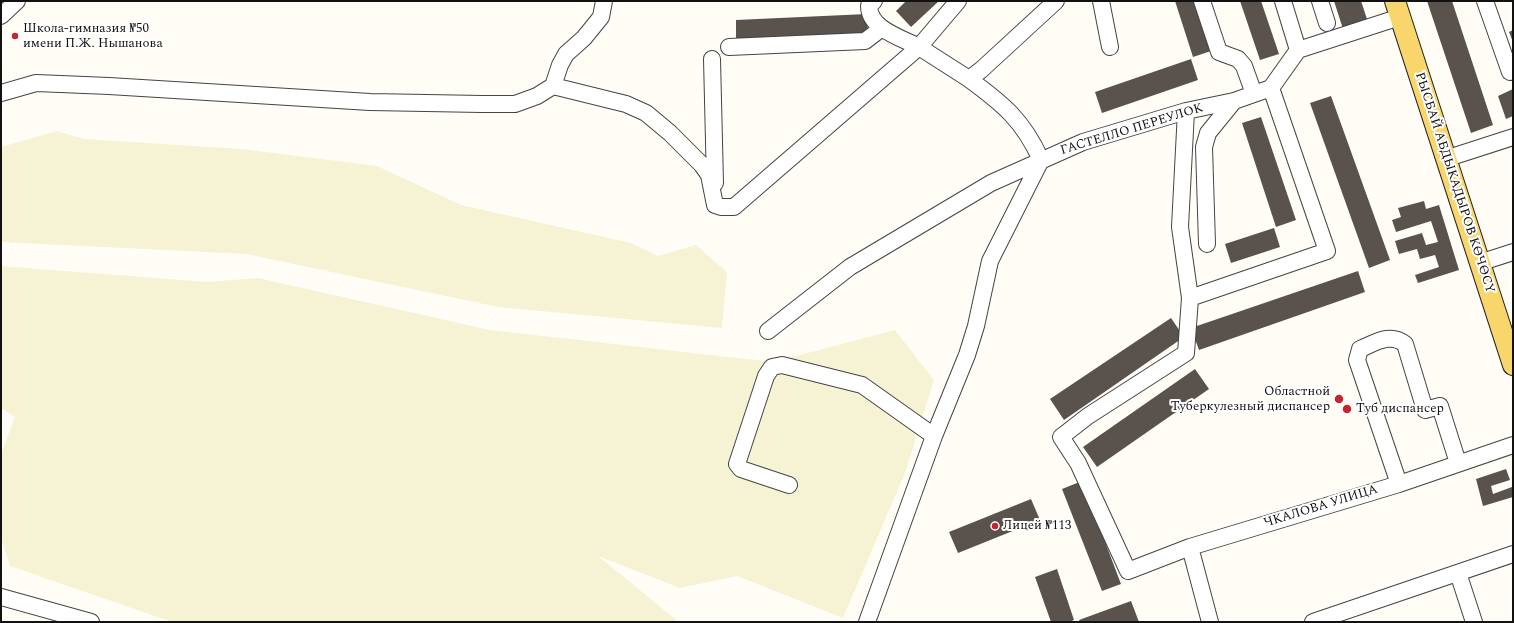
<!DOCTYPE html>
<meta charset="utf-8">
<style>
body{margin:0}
#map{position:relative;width:1514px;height:623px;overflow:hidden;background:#fffdf5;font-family:Spectral,serif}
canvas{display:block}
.frame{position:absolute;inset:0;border:2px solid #111;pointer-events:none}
</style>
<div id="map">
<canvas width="1514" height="623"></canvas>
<div class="frame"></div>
</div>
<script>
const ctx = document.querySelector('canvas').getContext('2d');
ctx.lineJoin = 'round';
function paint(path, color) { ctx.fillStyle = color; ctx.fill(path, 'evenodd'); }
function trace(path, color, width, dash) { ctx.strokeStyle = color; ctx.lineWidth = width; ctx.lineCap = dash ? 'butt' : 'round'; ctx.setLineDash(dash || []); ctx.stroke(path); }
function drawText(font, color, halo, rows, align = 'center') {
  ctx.font = font + ' Spectral,serif'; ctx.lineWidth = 4; ctx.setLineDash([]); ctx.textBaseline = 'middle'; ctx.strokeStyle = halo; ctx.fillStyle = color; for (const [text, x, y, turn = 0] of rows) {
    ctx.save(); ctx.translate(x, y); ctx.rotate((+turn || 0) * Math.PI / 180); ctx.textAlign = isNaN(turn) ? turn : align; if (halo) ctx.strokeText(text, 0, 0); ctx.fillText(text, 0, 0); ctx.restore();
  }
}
paint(new Path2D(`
 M57,131L84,139L241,149L377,166L461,205L631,243L658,256L696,245L727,272L722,328L498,307L246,254L1,242V147Z
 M1,266L207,282L258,278L490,330L773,362L895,330L934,380L905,473L843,618L737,576L680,588L598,556L679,622H172L10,566L1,538V454L15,417L1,408Z`), '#f6f3d4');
paint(new Path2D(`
 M906,1H939L911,27L896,11Z
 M1175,1H1198L1214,50L1193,57Z
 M1240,1H1261L1279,54L1260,60Z
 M1334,1H1361L1368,22L1343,29Z
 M1427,1H1452L1493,125L1471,133Z
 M867,14L868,37L736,42V20Z
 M1513,30V42L1509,32Z
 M1191,59L1198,80L1102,113L1095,92Z
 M1513,89V116L1506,119L1498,96Z
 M1331,96L1390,260L1369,268L1310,103Z
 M1261,117L1296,220L1276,227L1242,123Z
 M1424,201L1426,209L1439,205L1459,270L1418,283L1415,275L1439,267L1435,255L1420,259L1417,249L1399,254L1395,241L1422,233L1426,245L1438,242L1431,221L1396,232L1392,220L1401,217L1398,208Z
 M1274,228L1280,247L1231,263L1225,244Z
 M1358,271L1365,292L1199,350L1191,328Z
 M1171,318L1184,337L1064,420L1050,399Z
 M1195,369L1209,389L1097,467L1083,447Z
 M1506,469L1510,480L1491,486L1493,494L1512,487L1513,497L1483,506L1476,479Z
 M1082,481L1121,584L1102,591L1062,489Z
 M1031,499L1040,520L958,553L949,532Z
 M1057,569L1074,620L1069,622H1051L1035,577Z
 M1131,601L1139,622H1080L1079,620Z`), '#5a524d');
const minor = new Path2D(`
 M874,1L869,6C869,29 902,38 919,47L958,1
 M1101,1L1110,47
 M1202,1L1219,52L1238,59L1244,66L1254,94
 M1283,1L1298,50
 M1320,1L1327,23
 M1485,1L1510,72
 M1,16L17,1
 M729,47L865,41L882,28
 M712,59L715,183
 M553,86L560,65L566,54L584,38L601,17L604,1
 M1,93L36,83L109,86L370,102L482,104H515L537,96L553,86L626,104L646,113L670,133L702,165L709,175L715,205L721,207H734L919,47L969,79
 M1186,111L1180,227L1190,298L1186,353L1088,416L1061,437L1078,463L1128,571L1190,547L1399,484L1513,445
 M1445,159L1513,137
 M1207,244L1204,147L1208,133L1234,101
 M1479,263L1513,252
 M1190,298L1327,251L1271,88
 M768,331L850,267L991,183L1083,142L1186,111L1234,101L1271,88L1298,50L1400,17
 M1399,484L1357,360L1360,349C1375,343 1390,332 1405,344L1425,410L1440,406L1458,463
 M789,485L741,469L737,464L766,376L772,367L782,365L862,385L934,436
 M1190,547L1210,622
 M1458,573L1474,622
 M1,597L91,622
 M867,622L934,436L967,355L976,326L990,261L1041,160C1023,120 1003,104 969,79L981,70L1056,1
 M1313,622L1513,554`);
const major = new Path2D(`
 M1395,1L1513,365`);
trace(minor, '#444', 18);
trace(major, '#222', 22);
trace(minor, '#fff', 16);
trace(major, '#f9d66b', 20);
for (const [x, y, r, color] of [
 [15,36,4,"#c4262e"],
 [1339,399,5,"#c4262e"],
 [1347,409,5,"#c4262e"],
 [995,526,4,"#c4262e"]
]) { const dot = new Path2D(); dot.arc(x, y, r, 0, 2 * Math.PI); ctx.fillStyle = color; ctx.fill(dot); trace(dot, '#fff', 1.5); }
drawText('13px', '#111', '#fff', [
 ["Школа-гимназия №50",23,29],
 ["имени П.Ж. Нышанова",23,44],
 ["Областной",1330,392,"right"],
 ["Туберкулезный диспансер",1330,407,"right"],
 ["Туб диспансер",1356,409],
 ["Лицей №113",1003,526]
], 'left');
drawText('13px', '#111', '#fff', [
 ["ГАСТЕЛЛО ПЕРЕУЛОК",1132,130,-17],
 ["РЫСБАЙ АБДЫКАДЫРОВ КӨЧӨСҮ",1454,183,72],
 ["ЧКАЛОВА УЛИЦА",1321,507,-17]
]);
</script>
